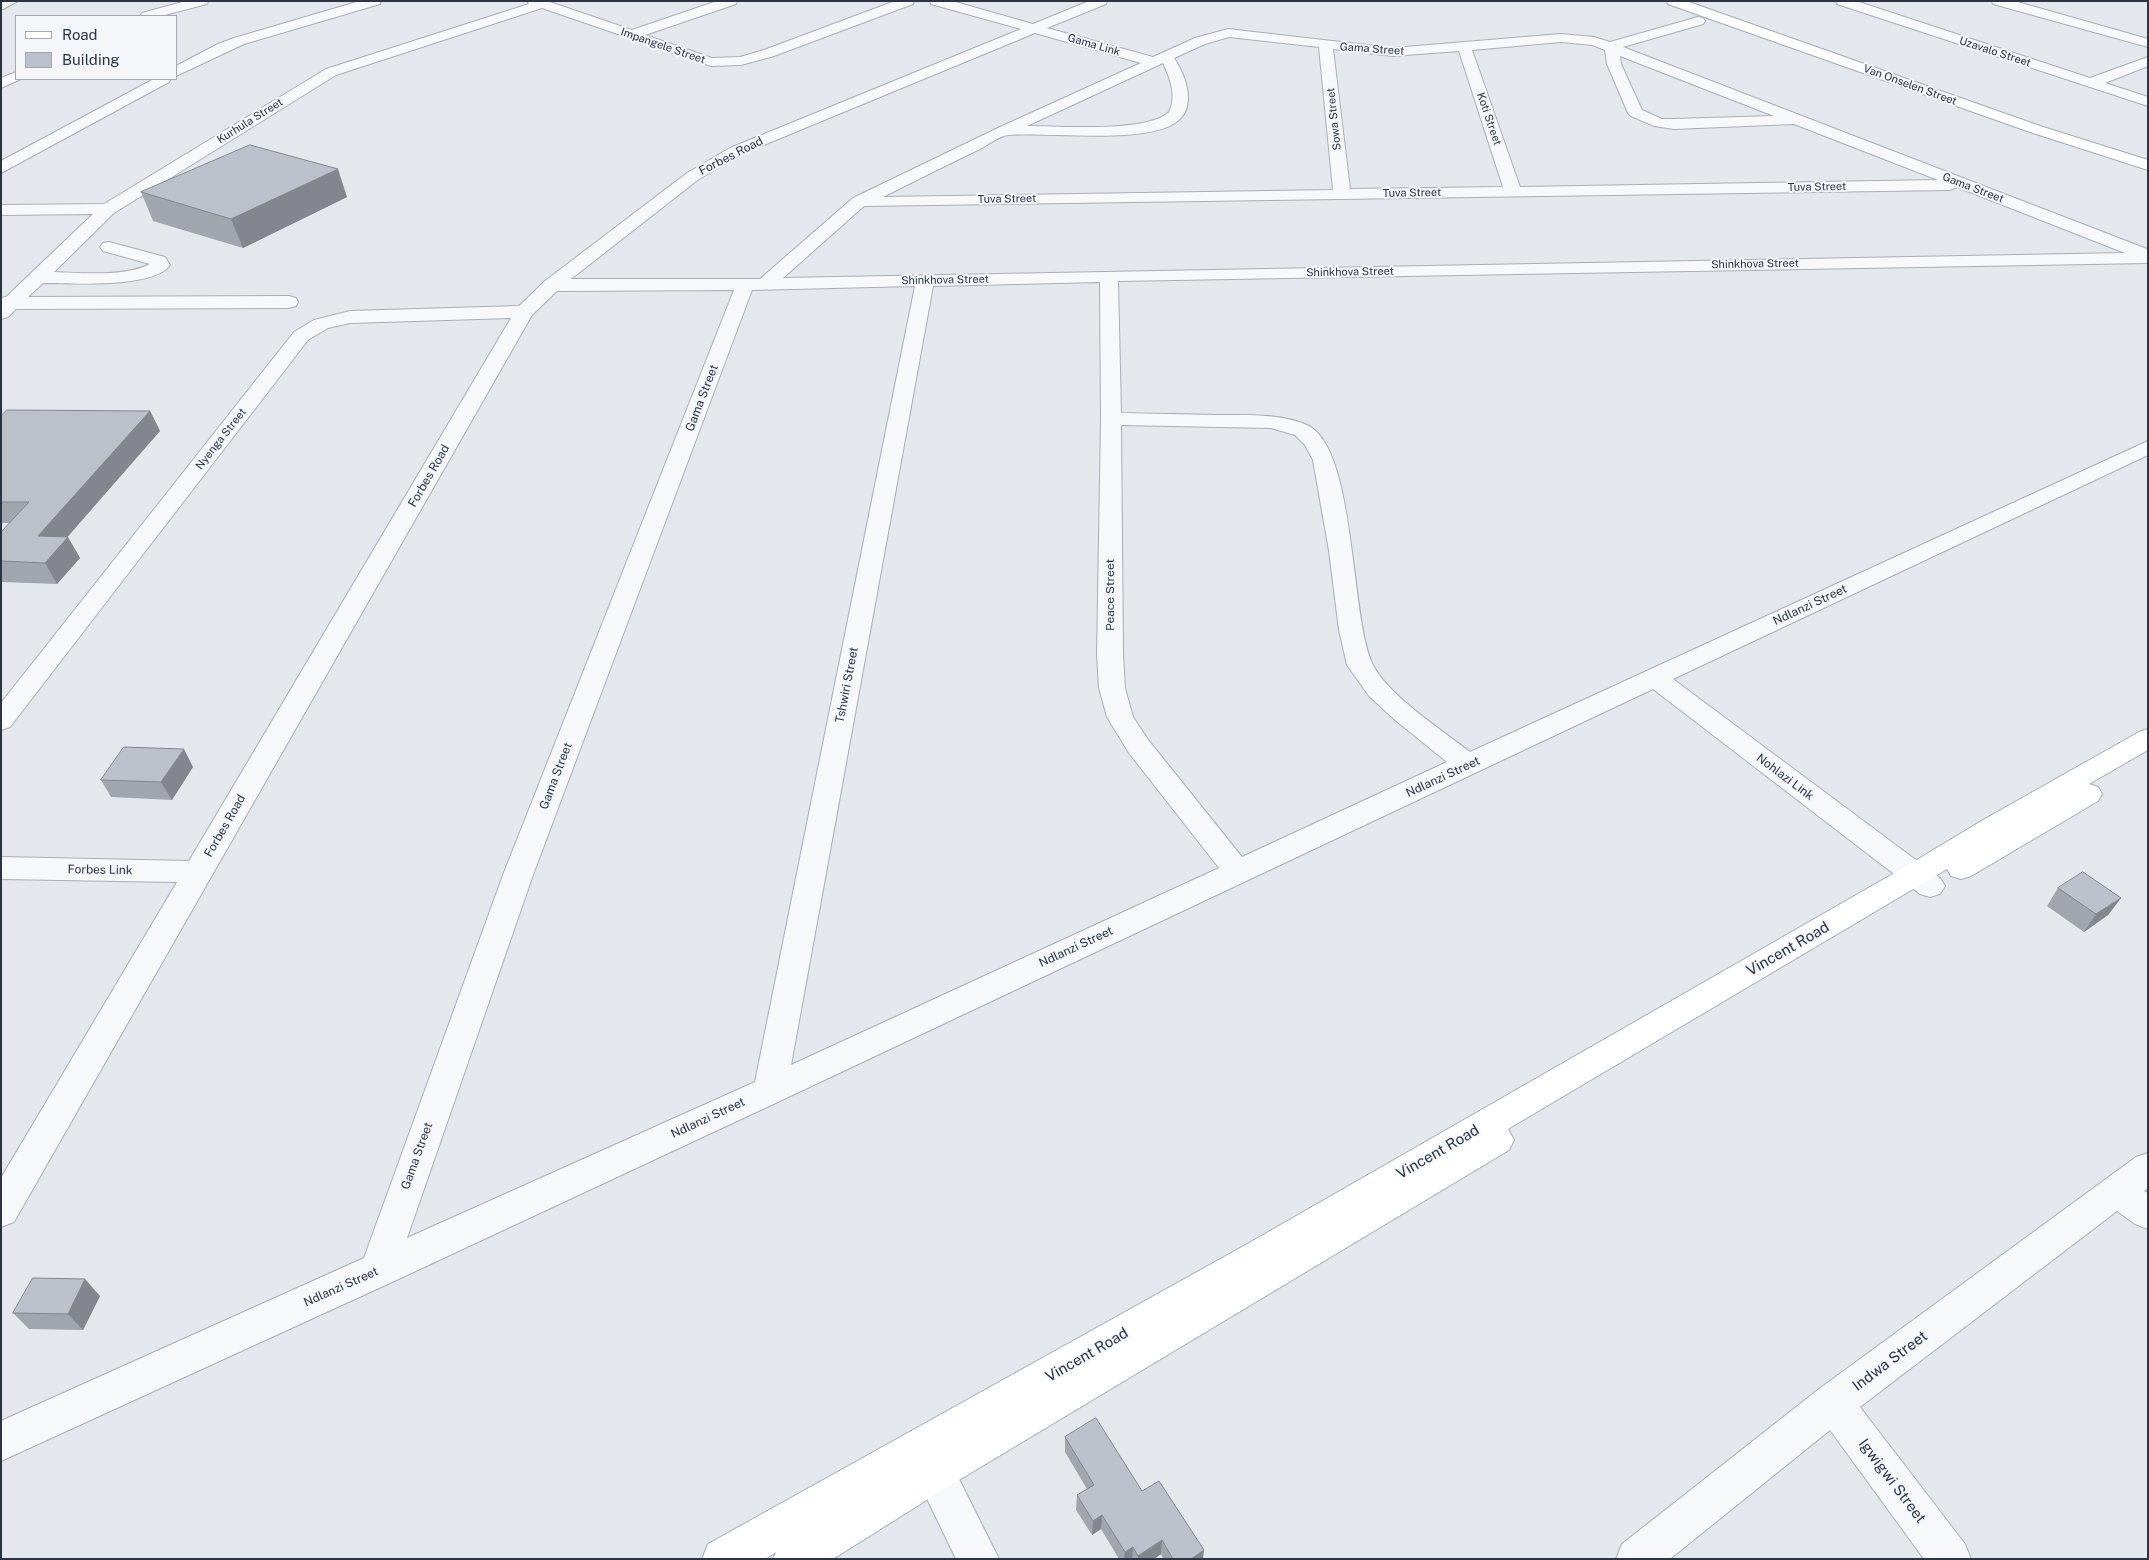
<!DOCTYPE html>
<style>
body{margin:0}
#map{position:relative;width:2149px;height:1560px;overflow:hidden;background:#e4e7ec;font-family:"Public Sans",sans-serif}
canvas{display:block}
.frame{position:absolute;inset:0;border:2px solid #2b3445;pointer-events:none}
.legend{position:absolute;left:15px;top:15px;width:162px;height:65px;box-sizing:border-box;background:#f4f6f9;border:1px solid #a4a8b1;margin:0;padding:6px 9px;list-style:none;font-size:15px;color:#2b3445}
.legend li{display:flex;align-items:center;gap:10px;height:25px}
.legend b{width:25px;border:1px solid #a4a8b1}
</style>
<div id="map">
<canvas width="2149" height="1560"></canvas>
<div class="frame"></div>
<ul class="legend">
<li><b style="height:6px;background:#fff"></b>Road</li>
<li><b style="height:14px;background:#bbc0ca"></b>Building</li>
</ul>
</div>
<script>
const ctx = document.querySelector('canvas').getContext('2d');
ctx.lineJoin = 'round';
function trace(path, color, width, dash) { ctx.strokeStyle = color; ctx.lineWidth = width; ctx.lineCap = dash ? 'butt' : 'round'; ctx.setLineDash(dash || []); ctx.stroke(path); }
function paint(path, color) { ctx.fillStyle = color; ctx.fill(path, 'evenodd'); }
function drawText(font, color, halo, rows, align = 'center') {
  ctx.font = font + ' "Public Sans",sans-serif'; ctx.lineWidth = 4; ctx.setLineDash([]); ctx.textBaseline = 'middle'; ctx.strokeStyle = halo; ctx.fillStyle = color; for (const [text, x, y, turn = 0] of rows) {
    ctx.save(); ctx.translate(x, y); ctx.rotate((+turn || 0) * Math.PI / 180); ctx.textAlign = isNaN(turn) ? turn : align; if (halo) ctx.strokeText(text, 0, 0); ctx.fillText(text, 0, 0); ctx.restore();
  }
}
const minor = new Path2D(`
 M1,1H18L1,10Z
 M186,1H208L207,4L161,16H140L142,13Z
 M360,1H381L380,4L244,44L176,76V66L218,44L234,38Z
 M527,1H547L632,30L717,1H737L736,4L645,35L712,58L740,57L764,50L895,1H914L913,4L774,56L741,65L711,66L542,8L336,75L114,213L54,272C81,273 126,277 150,264L103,251L100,247L103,243L109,242L165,257L170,265C153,289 70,283 43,283L28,297L289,296L296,298L298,302L296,306L289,308L16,309L8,317L1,319V298L6,297L93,214L1,215V205L104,204L326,69L529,4Z
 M930,1H952L1033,24L1089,1H1107L1106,4L1047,28L1153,57L1195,38L1228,29L1393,48L1561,34L1594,37L1610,42L1698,17L1703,18L1705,21L1703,24L1623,47L2147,249L2148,263L1118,281L1121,413C1153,414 1184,414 1216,415C1244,415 1283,413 1309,426C1356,452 1350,614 1372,663C1386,694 1443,731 1470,752L2148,441V455L1673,679L1940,878L1945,886L1940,894L1930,897L1920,894L1653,689L782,1100L390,1283L1,1461V1421L364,1258L503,875L734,290L557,291L532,315L14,1222L1,1227V1178L177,882L1,879V857L189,861L511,318L350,323L328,328L308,340L10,727L1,730V703L294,332L314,320L350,311L519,306L545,281L687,173L730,148L1021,29L931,4ZM1035,33L1141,63L998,128L853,198L760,279H571L699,179L742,154ZM1229,37L1319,47L1333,190L883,197C916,180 949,164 982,148C989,144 1001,135 1009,135C1049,132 1144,144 1175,123C1198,108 1186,76 1174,58L1205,44ZM1561,42L1592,45L1605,50L1607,64L1628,113L1631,116L1654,126L1674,129L1794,124L1938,180L1520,187L1472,50ZM1333,49L1393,56L1459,51L1503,187L1350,189ZM1620,56L1774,116L1674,119H1662L1642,110L1621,64ZM1163,63C1170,78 1177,96 1169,112C1147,133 1059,126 1027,126ZM1957,187L2125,253L783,278L864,206L1950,190ZM1100,282L1101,419L1097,654L1099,688L1107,717L1129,753L1219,868L791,1065L933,286ZM915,286L755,1082L407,1238L533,875L752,290ZM1121,425L1271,428L1295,435L1305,445L1313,460L1329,551L1339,630L1347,665L1369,696L1395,720L1447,762L1242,857L1149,741L1133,717L1125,688L1123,654Z
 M1836,1H1856L2090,78L2148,57V66L2105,83L2148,97V106L1837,4Z
 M1992,1H2014L2148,39V47L1993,4Z
 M16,72V79H21L1,88V78Z
 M154,79H171L169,82L1,173V161Z
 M2148,1153V1188L2144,1191L2148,1193V1229L2135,1224L2117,1211L1860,1407L1965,1544L1971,1559H1924L1830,1430L1670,1559H1616L1622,1544L1819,1389L2136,1157Z
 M926,1435L940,1441L999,1559H956L906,1455L912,1441Z`);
const major = new Path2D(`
 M1667,1H1686L2040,126L2148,160V170L2030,132L1668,4Z
 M2148,729V750L2089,784L2098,787L2102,794L2098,801L1971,876L1961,879L1951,876L1947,869L1508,1129L1514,1140L1509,1150L949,1486L833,1559H773L776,1552L765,1559H702L708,1544L1249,1243L1905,867L1983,820L2139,732Z`);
trace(minor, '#a9aeb7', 2);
trace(major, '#a3abb8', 2);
paint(minor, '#f7f8fa');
paint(major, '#fff');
paint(new Path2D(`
 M141,192L347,197L243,248L153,221Z
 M150,411L160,431L67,537L80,558L57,584L1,582V561L10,523H1V416Z
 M193,767L172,800L111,797L101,780Z
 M2058,888L2121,898L2108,915L2084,932L2047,906Z
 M100,1296L83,1330L29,1329L13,1313Z
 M1065,1437L1142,1491L1203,1559H1163L1161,1554L1154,1559H1119L1101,1529L1092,1535L1076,1510L1077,1495L1087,1489L1065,1452Z`), '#a1a5ae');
paint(new Path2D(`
 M338,169L347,197L243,248L231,219Z
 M150,411L160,431L50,557L38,536Z
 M68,537L80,558L57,584L45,563Z
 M184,749L193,767L172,800L161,782Z
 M2121,898L2108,915L2084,932L2096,914Z
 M85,1279L100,1296L83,1330L68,1314Z
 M1102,1515L1101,1529L1092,1535L1093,1521Z
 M1162,1540L1161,1554L1154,1559H1138V1556Z
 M1133,1547L1132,1559H1124L1125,1552Z
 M1204,1550L1203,1559H1191Z`), '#83868d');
const building = new Path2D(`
 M250,145L338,169L231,219L141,192Z
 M7,410L150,411L38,536L68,537L45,563L1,561V532L29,502H1V416Z
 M124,747L184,749L161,782L101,780Z
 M2083,872L2121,898L2096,914L2058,888Z
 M33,1278L85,1279L68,1314L13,1313Z
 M1096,1418L1142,1491L1159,1481L1204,1550L1191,1559H1173L1162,1540L1138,1556L1133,1547L1125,1552L1102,1515L1093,1521L1077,1495L1094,1485L1065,1437Z`);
paint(building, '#bbc0ca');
trace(building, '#83868d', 1);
drawText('11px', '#2b3445', '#f4f6f9', [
 ["Gama Link",1094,45,16],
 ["Impangele Street",663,46,19],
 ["Gama Street",1372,49,4],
 ["Uzavalo Street",1995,52,18],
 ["Van Onselen Street",1910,85,20],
 ["Sowa Street",1334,119,-96],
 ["Koti Street",1489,119,71],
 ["Kurhula Street",250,121,-32],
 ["Tuva Street",1817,187,-1],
 ["Gama Street",1973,188,21],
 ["Tuva Street",1412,193,-1],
 ["Tuva Street",1007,199,-1],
 ["Shinkhova Street",1755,264,-1],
 ["Shinkhova Street",1350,272,-1],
 ["Shinkhova Street",945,280,-1],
 ["Nyenga Street",221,439,-52]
]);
drawText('12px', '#2b3445', '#f4f6f9', [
 ["Forbes Road",731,156,-27],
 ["Gama Street",702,398,-69],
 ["Forbes Road",429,476,-60],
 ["Peace Street",1110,595,-90],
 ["Ndlanzi Street",1810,605,-25],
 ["Tshwiri Street",847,685,-79],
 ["Gama Street",556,776,-69],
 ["Ndlanzi Street",1443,777,-25],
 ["Nohlazi Link",1785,777,37],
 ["Forbes Road",225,826,-60],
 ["Forbes Link",100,870,1],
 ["Ndlanzi Street",1076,947,-25],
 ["Ndlanzi Street",708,1118,-25],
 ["Gama Street",417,1156,-70],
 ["Ndlanzi Street",341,1287,-24]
]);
drawText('15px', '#2b3445', '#f4f6f9', [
 ["Vincent Road",1788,949,-30],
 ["Vincent Road",1438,1152,-30],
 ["Vincent Road",1087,1355,-30],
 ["Indwa Street",1890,1361,-37],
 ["Igwigwi Street",1892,1481,53]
]);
</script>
